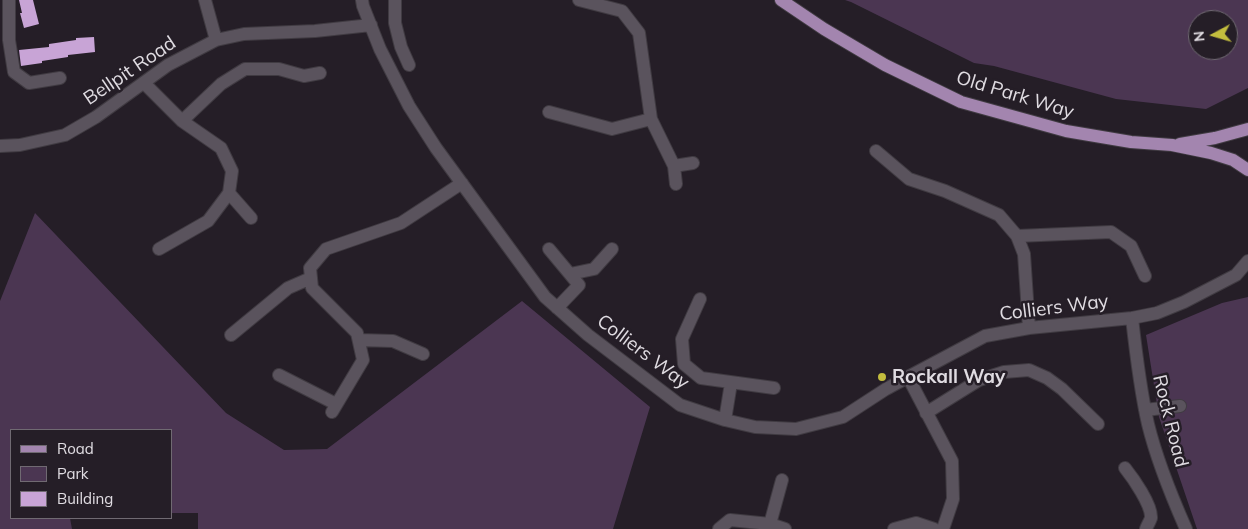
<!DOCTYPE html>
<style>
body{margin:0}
#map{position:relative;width:1248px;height:529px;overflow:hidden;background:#251e27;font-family:Mulish,sans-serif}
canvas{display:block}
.legend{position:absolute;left:10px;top:429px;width:162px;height:90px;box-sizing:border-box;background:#251e27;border:1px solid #706a72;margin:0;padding:6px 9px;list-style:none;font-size:15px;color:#e0dce2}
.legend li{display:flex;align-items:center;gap:10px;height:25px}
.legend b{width:25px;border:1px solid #706a72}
.north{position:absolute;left:1188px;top:10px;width:50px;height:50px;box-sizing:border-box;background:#251e27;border:1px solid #706a72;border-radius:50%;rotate:264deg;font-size:14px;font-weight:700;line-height:20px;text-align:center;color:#e0dce2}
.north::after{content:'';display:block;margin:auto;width:18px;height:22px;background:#c3bd3e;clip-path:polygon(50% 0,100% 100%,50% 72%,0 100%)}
</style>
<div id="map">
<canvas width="1248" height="529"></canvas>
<ul class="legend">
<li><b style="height:6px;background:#a385af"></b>Road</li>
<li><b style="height:14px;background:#4b3652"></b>Park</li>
<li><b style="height:14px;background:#c8a4d6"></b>Building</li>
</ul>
<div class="north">N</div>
</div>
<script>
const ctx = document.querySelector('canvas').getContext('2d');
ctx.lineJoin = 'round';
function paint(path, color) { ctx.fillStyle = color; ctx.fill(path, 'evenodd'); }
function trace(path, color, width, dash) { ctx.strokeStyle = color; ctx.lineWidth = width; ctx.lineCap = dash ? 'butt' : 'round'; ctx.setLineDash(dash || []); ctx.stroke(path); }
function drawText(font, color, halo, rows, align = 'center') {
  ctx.font = font + ' Mulish,sans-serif'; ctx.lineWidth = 5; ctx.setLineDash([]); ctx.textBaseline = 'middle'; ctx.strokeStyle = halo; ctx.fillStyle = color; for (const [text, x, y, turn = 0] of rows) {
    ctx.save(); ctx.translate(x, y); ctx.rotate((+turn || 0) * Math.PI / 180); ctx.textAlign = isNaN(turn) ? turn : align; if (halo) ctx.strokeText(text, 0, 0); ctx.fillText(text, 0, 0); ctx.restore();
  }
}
paint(new Path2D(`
 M845,0H1248V88L1206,109L1116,99L994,66L974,63L851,2ZM1198,20H1228V50H1198Z
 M35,213L226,413L284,450L327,449L522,301L650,407L613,529H198V513H171V430H11V518H70L72,529H0V301Z
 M1248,297V529H1197L1159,417L1146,335L1222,303Z`), '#4b3652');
paint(new Path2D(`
 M19,0H33L39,24L24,28L20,13H22Z
 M94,37L95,52L68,55V57L42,61V63L21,66L19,50L49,47V44L76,40V38Z`), '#c8a4d6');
const minor = new Path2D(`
 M9,0V40L14,72L29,83L60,78
 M205,0L216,40
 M362,0L363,6L380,49L409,106L436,148L545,297L588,335L680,405L725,420L755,427L796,429L843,417L886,389L908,377L985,336L1029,328L1132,318L1157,313L1184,302L1236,275L1248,261
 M395,0V23L401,47L409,65
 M579,0L622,11L639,33L651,119L674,166L676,184
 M144,83L182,121L221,148L232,171L229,193L208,221L159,249
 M549,112L612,129L651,119
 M182,121L221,84L245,69H279L304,76L320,73
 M0,146L20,145L65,135L96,117L168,65L216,40L244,34L315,31L371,25
 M876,151L909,179L945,191L999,215L1017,236L1024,254L1029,328
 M674,166L693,163
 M229,193L251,218
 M1017,236L1111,232L1131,246L1145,276
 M549,249L579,285L557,308
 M570,274L594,269L612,249
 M700,299L682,339L684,364L701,378L774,388
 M1132,318C1136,354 1140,389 1148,424C1157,461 1171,495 1186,529
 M231,335L288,288L311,278
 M359,340L393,341L423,354
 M279,375L336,404
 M908,377L952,461L953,499L943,529
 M1145,410L1180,406
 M332,412L363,360L357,333L312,288L310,268L326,249L401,223L462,183
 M926,413L979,380L1004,372L1029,370L1047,378L1062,389L1098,424
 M725,420L731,383
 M1125,468C1133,478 1152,505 1151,518C1150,521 1147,526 1146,529
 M770,524L782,480
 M719,529L730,520L770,524L785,529
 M894,529L916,523L934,529`);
const major = new Path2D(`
 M781,0L824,29L885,65L961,102L1066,131L1131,142L1172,145L1211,153L1233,160L1248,170
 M1180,144L1215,138L1248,129`);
trace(minor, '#403b42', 14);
trace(major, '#403b42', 14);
trace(minor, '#5a535d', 12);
trace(major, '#a385af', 12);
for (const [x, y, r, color] of [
 [882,377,5,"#c3bd3e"]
]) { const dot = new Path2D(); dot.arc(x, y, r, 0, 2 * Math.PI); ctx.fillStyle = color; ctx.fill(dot); trace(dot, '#251e27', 2); }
drawText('19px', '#e0dce2', '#251e27', [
 ["Bellpit Road",130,71,-34],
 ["Old Park Way",1015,95,17],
 ["Colliers Way",1054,308,-7],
 ["Colliers Way",643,352,37],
 ["Rock Road",1170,421,76]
]);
drawText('bold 19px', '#e0dce2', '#251e27', [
 ["Rockall Way",892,377]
], 'left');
</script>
